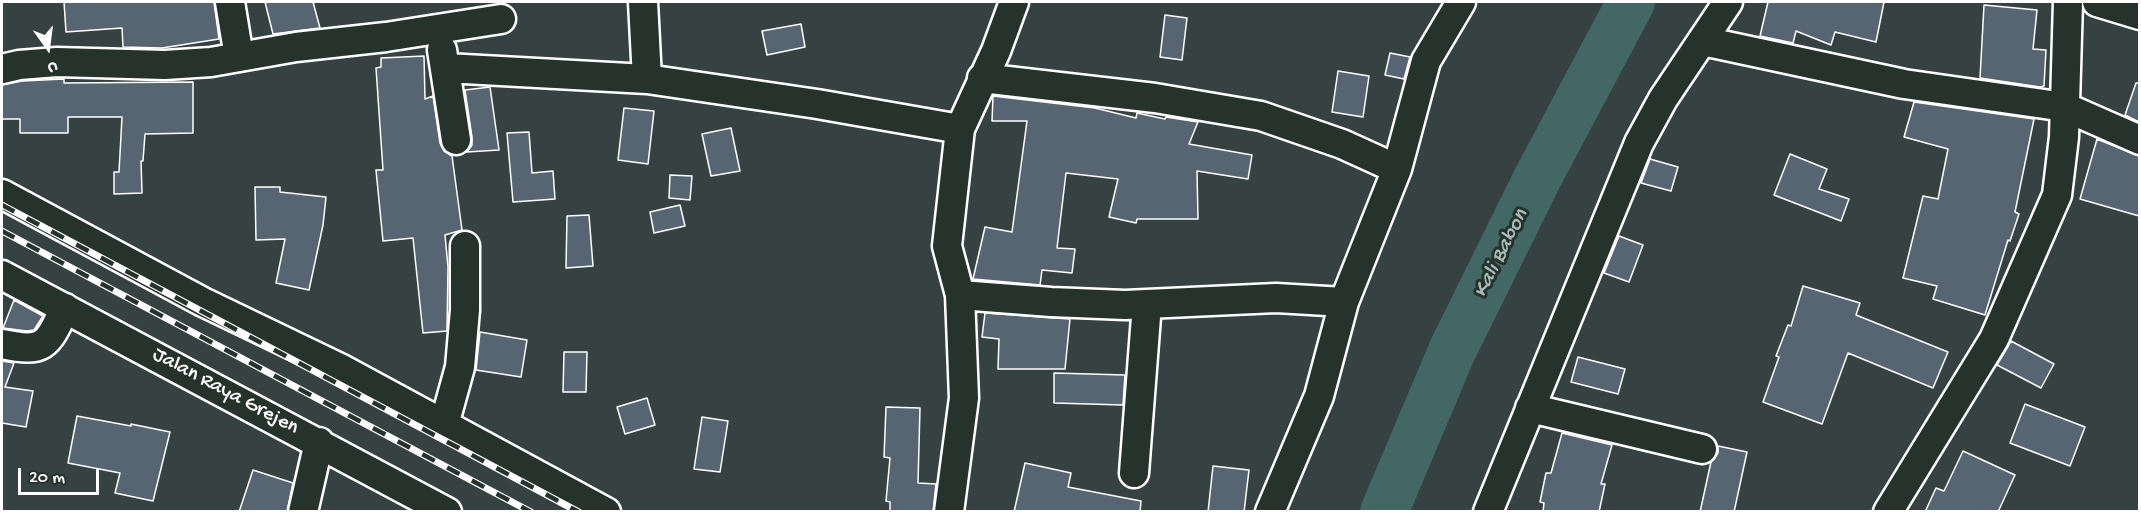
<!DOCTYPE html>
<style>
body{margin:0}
#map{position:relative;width:2141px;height:513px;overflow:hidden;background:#354241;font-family:"Gochi Hand",sans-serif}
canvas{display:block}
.frame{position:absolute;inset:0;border:3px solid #fff;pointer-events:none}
.north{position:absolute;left:18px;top:18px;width:60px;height:60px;-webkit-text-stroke:4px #26332d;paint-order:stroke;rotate:166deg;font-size:16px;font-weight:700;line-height:24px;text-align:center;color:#fff}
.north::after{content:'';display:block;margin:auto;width:21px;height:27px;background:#fff;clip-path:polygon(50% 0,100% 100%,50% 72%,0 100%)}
.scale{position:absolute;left:18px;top:468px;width:81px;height:27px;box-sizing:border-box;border:3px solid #fff;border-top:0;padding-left:8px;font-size:18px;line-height:21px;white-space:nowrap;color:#fff;-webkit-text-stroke:4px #26332d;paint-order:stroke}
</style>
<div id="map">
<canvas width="2141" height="513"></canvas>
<div class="frame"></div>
<div class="north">U</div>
<div class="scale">20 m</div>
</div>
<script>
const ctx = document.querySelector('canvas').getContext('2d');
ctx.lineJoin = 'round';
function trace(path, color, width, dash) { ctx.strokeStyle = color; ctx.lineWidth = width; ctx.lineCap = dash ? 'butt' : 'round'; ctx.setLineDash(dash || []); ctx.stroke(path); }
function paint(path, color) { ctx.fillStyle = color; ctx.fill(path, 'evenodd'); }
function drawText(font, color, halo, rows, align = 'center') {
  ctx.font = font + ' "Gochi Hand",sans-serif'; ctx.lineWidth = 6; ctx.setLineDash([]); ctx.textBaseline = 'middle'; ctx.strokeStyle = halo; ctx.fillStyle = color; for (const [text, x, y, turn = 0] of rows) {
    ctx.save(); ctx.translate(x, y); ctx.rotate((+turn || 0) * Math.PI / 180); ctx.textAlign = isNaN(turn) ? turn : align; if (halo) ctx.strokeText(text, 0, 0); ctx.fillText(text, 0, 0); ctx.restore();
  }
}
trace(new Path2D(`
 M1384,512L1452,351L1537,179L1631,2`), '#426765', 48);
const building = new Path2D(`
 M64,2H214L219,39L162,48L123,47L122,28L66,32Z
 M265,2H313L320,28L273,34Z
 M1768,2H1884L1876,42L1835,32L1831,45L1796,31L1793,43L1760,36Z
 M1984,5L2037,10L2033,49L2046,50L2044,86L2040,87L1980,78Z
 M1165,15L1187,18L1182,60L1160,57Z
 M801,24L805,47L767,55L762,31Z
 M1390,53L1410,57L1404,79L1385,75Z
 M424,56L425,99L433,96L440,143L444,151L452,156L462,230L445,235L448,267L447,331L423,333L413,238L383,241L376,170H383L376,68L381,67V58Z
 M1338,71L1369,76L1363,117L1332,112Z
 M64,79V83L193,82V133L145,134L143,161H141L142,193L114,194V172H119L122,117H68V133H20V119H2V85L22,81Z
 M2136,83H2139V122L2125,115Z
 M490,87L499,150L467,152L472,145V137L465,90Z
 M993,96L1095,108L1136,118L1137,113L1165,119L1166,117L1198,122L1189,144L1252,155L1248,179L1197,171L1198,219H1137L1136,223L1109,217L1118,179L1066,173L1057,248L1075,249L1072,273L1042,270L1040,285L973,279L985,227L1012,232L1027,121H992Z
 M1914,102L2034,119L2015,212L2019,214L2010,241L2008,240L1985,315L1933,299L1937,286L1903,278L1923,196L1938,199L1948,149L1904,137Z
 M624,108L654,111L648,164L618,160Z
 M731,128L740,171L711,176L702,134Z
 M529,132L532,173L553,171L555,199L513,202L507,133Z
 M2097,139L2139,156V216L2080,199Z
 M1790,154L1827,169L1819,189L1849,199L1841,221L1774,195Z
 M1650,159L1678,167L1671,191L1641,183Z
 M670,175L692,176L690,200L669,198Z
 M255,187H280V192L326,197L323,225L309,290L276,283L285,239L256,240Z
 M680,205L685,226L654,233L650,212Z
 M589,215L593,266L566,268L567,216Z
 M1619,236L1643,245L1629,282L1604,273Z
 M1803,286L1860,303L1856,315L1948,352L1933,388L1848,353L1822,424L1763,402L1779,357L1776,356L1788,325L1791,326Z
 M14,300L43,316L34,330L27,331L3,328Z
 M985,313L1070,319L1065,369H998L999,339L982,337Z
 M480,332L527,340L521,377L476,370Z
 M2011,341L2054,364L2041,388L1997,365Z
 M564,352H587L586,392H563Z
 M1578,357L1625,369L1618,394L1571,382Z
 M2,361L14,363L5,387L33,391L26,427L2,423Z
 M1054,373L1125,375L1123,405L1054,403Z
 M647,398L655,425L625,434L617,407Z
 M2025,404L2085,427L2070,466L2010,443Z
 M886,407L920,408L918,483L936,484L933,512H890V502L886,501L890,458L884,457Z
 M77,416L131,426V424L170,432L153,501L115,493L120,473L68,463Z
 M702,417L728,421L720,472L694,469Z
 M1562,433L1612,445L1601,484H1605L1599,512H1543L1544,503L1540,502L1546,473H1551Z
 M1718,446L1747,452L1734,512H1700L1711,462L1718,453Z
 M1963,451L2015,475L1998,512H1925L1936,488L1944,491Z
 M1025,463L1071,473L1068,487L1141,501L1140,512H1014Z
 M1213,466L1249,470L1244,512H1208Z
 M253,470L293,483L287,512H239Z`);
paint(building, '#576471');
trace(building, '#fff', 1.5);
const street = new Path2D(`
 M230,2L239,57
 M643,2L647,79L817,104L960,129
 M2097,2L2140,15
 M1703,41L1904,84L2065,107L2140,140
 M442,50L456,140
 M446,68L647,79
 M2,69L19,65L57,62L165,65L211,62L296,47L386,37L501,19
 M982,78L1155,98L1261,116L1342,144L1397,169
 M2,194L203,302L340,368L606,512
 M2,275L447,512
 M960,295L1051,302L1125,305L1276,298L1344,302
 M2,344C45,353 47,346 65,308
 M1530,408L1702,449
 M444,425L460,367L465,310V246
 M1134,473L1147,304
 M303,512L319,442
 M949,512L964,398L960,295L947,246L960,129L996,51L1014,2
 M1270,512L1319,396L1344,302L1397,169L1426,61L1461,2
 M1488,512L1639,143L1663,99L1728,2
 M1888,512L1994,339L2057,195L2064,137L2068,2`);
trace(street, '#fff', 33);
trace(street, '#26332d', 28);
const rail = new Path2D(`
 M2,205L579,512
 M2,231L531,512`);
trace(rail, '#fff', 7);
trace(rail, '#26332d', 4.5, [14]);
drawText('21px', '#fff', '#26332d', [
 ["Jalan Raya Grejen",225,392,28]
]);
drawText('italic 22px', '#aabbba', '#26332d', [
 ["Kali Babon",1502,254,-63]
]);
</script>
